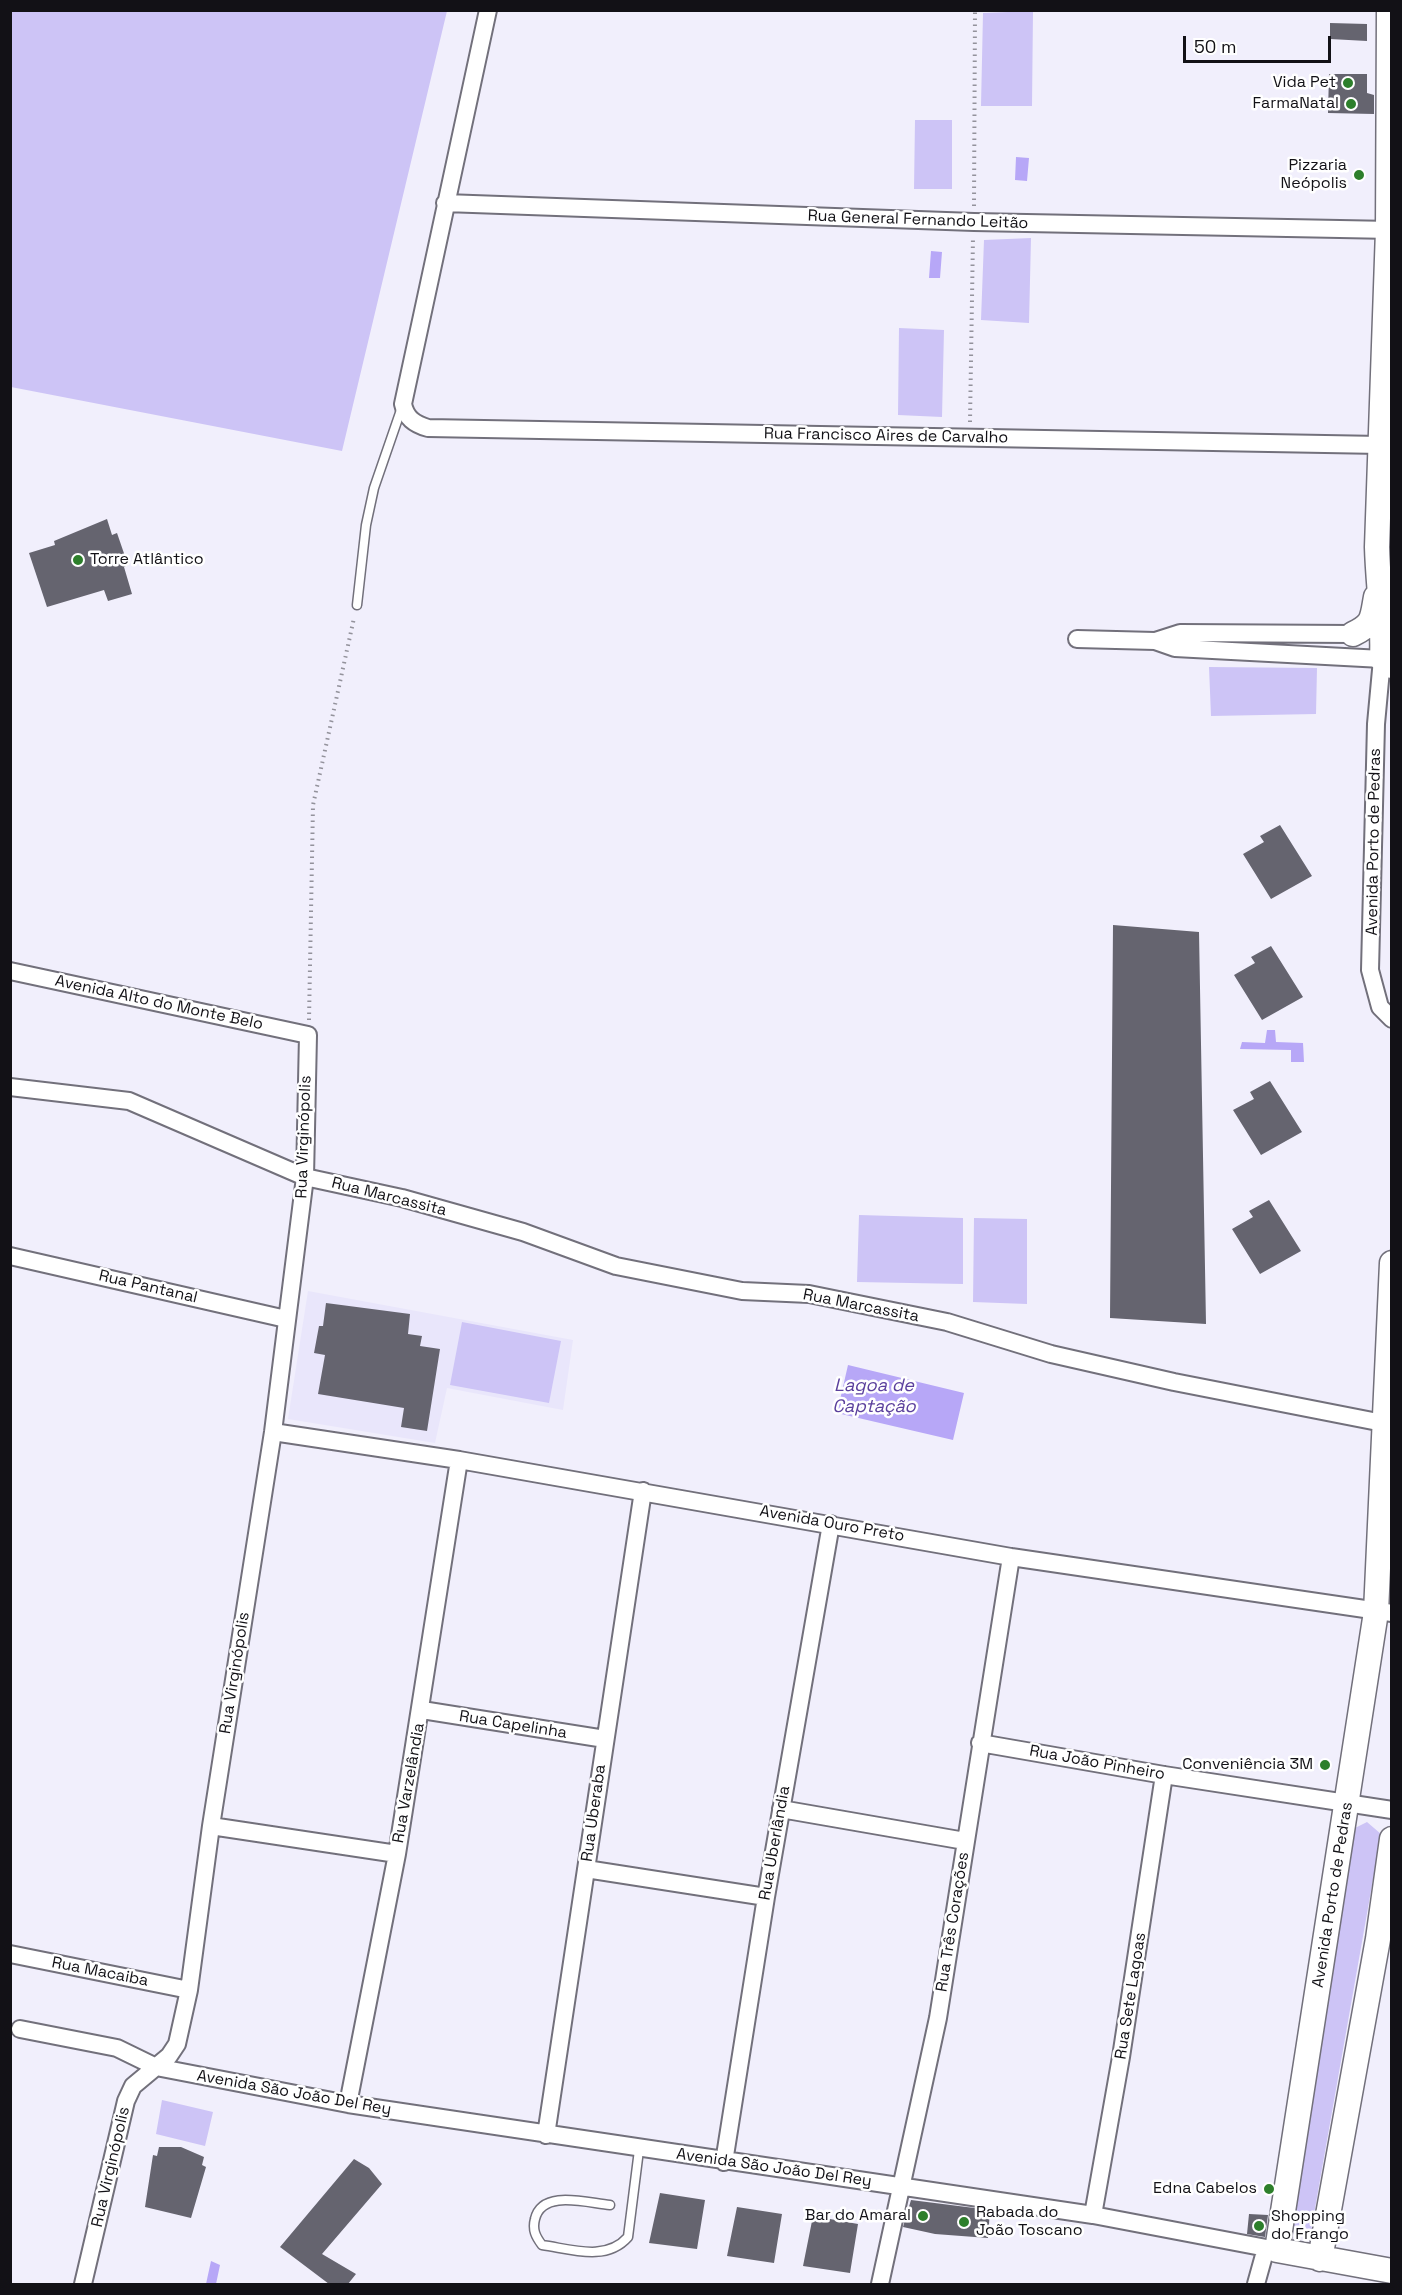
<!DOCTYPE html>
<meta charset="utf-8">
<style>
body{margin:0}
#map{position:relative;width:1402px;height:2295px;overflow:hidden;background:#f1effc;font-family:"Space Grotesk",sans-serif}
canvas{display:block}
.frame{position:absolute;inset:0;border:12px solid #121116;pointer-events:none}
.scale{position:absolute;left:1183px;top:36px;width:148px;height:27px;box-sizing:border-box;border:3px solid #121116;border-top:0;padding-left:8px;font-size:18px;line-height:21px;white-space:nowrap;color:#121116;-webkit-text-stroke:4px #fff;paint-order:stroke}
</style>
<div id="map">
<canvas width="1402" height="2295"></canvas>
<div class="frame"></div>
<div class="scale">50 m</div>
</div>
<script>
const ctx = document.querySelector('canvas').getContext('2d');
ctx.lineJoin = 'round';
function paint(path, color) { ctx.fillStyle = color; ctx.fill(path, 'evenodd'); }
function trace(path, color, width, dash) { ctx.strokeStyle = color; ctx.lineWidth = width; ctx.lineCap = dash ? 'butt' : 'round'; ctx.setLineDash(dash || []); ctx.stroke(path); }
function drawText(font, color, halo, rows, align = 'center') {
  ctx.font = font + ' "Space Grotesk",sans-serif'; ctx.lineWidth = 5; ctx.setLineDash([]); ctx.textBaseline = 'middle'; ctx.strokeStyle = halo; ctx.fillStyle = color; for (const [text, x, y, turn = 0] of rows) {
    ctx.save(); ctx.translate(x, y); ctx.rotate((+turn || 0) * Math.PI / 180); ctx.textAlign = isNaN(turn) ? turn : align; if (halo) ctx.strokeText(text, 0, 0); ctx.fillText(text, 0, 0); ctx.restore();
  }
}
paint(new Path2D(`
 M308,1291L573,1340L563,1410L447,1388L435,1443L288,1419Z`), '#e9e6fb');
paint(new Path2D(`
 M10,11H447L342,451L11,387Z
 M1033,11L1032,106H981L983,13Z
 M915,120H952V189H914Z
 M1031,238L1029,323L981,320L984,240Z
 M899,328L944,330L942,417L898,415Z
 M1209,667L1317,668L1316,714L1211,716Z
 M859,1215L963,1218V1284L857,1282Z
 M974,1218L1027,1219V1304L973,1302Z
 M462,1322L561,1341L549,1403L450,1385Z
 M1367,1822L1381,1834L1311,2231L1299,2234L1286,2219L1355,1828Z
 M162,2100L213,2112L205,2146L156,2134Z`), '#cdc4f6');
paint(new Path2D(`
 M1016,157L1029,158L1027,181L1015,180Z
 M931,251L942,252L940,278H929Z
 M1267,1030H1275L1276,1042L1303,1043L1304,1062H1291V1050L1240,1049L1242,1042L1265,1043Z
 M848,1365L964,1393L953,1440L837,1413Z
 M211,2261L220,2265L216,2284H206Z`), '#b7a7f7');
paint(new Path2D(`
 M1330,23L1367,24V41L1330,39Z
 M1329,74H1367V93L1374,95V114L1328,113Z
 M107,519L112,535L117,533L128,565L124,567L132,594L108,601L104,590L47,607L29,553L55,545L54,541Z
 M1280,825L1312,876L1271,899L1243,854L1264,842L1260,836Z
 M1113,925L1199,932L1206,1324L1110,1318Z
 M1271,946L1303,997L1262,1020L1234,975L1255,963L1251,957Z
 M1270,1081L1302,1132L1261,1155L1233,1110L1254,1099L1250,1092Z
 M1269,1200L1301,1251L1260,1274L1232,1229L1253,1217L1249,1211Z
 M326,1303L410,1314L408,1334L422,1336L420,1346L440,1349L427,1431L401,1427L404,1408L318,1394L325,1355L314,1353L319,1326H323Z
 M159,2147H181L204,2157L202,2165L206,2167L191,2218L145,2207L153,2155L157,2156Z
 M354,2159L369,2168L382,2184L322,2254L356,2274L348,2284H329L280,2247Z
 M660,2193L705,2200L697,2249L649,2243Z
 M911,2200L990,2210L988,2238L935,2234L903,2227Z
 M737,2207L782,2214L774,2263L727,2256Z
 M1249,2214L1268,2215L1265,2237L1247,2234Z
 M813,2216L858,2224L850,2273L803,2266Z`), '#65646f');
const service = new Path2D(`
 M357,605L366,525L374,488L402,407
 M610,2205C587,2203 542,2189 535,2219C532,2230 536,2237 542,2245C571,2249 606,2262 628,2237L639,2150`);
const minor = new Path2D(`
 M488,10L403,404C406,418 414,424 428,428L1381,445
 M445,203L974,222L1392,230
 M1077,639L1155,641L1175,648L1382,659L1376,724L1370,970L1380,1007L1392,1019
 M1155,641L1180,633L1353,634
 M10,971L308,1035L305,1177L273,1432L211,1826L189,1990L177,2044L169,2056L133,2086L126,2101L83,2284
 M10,1087L129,1101L305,1177L402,1198L523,1232L616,1266L742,1291L809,1294L947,1322L1051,1354L1174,1382L1383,1423
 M10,1256L286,1319
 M273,1432L459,1460L1011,1557L1392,1613
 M422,1710L605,1739
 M980,1743L1164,1775L1392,1810
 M781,1809L965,1841
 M211,1826L397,1854
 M586,1869L766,1897
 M10,1954L189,1990
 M20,2029L117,2048L156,2067L348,2104L1093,2215L1277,2250
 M348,2104L397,1854L459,1460
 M546,2135L643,1491
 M724,2162L766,1897L831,1524
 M1093,2215L1121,2057L1164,1775
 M880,2284L938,2018L1011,1557
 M1256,2284L1266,2248`);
const secondary = new Path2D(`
 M1389,10L1388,230L1377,547C1378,585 1384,621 1382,659L1392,666
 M1353,634C1374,624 1372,618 1376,597
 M1392,1263L1376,1612L1277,2250L1392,2271
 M1320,2259L1378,1939L1392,1839`);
trace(service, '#72707b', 11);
trace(minor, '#72707b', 20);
trace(secondary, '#72707b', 27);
trace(new Path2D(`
 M974,206L975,10
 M970,422L973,237
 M309,1020L313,805L354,618`), '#93929b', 4, [1.5, 4.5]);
trace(service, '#fff', 8);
trace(minor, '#fff', 16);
trace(secondary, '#fff', 24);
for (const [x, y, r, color] of [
 [1348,83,6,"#2d7f2b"],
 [1351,104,6,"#2d7f2b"],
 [1359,175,6,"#2d7f2b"],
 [78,560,6,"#2d7f2b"],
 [1325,1765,6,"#2d7f2b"],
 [1269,2189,6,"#2d7f2b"],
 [923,2216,6,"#2d7f2b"],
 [964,2222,6,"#2d7f2b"],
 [1259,2226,6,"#2d7f2b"]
]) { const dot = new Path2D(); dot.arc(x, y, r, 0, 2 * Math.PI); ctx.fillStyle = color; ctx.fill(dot); trace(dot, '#fff', 2); }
drawText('16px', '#121116', '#fff', [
 ["Vida Pet",1336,83],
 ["FarmaNatal",1339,104],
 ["Pizzaria",1347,166],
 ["Neópolis",1347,184],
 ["Torre Atlântico",90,560,"left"],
 ["Conveniência 3M",1313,1765],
 ["Edna Cabelos",1257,2189],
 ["Rabada do",976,2213,"left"],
 ["João Toscano",976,2231,"left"],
 ["Bar do Amaral",911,2216],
 ["Shopping",1271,2217,"left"],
 ["do Frango",1271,2235,"left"]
], 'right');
drawText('16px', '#121116', '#fff', [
 ["Rua General Fernando Leitão",918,220,2],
 ["Rua Francisco Aires de Carvalho",886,436,1],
 ["Avenida Porto de Pedras",1374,842,-89],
 ["Avenida Alto do Monte Belo",159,1003,12],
 ["Rua Virginópolis",304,1137,-88],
 ["Rua Marcassita",389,1197,14],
 ["Rua Pantanal",148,1287,13],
 ["Rua Marcassita",861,1306,11],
 ["Avenida Ouro Preto",832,1524,10],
 ["Rua Virginópolis",235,1673,-81],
 ["Rua Capelinha",513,1725,9],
 ["Rua João Pinheiro",1097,1763,10],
 ["Rua Varzelândia",409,1783,-80],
 ["Rua Uberaba",594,1813,-82],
 ["Rua Uberlândia",775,1843,-80],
 ["Avenida Porto de Pedras",1333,1895,-81],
 ["Rua Três Corações",953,1922,-81],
 ["Rua Macaiba",100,1972,11],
 ["Rua Sete Lagoas",1131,1996,-81],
 ["Avenida São João Del Rey",294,2093,10],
 ["Rua Virginópolis",111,2167,-77],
 ["Avenida São João Del Rey",774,2168,8]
]);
drawText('italic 18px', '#5b409d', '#fff', [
 ["Lagoa de",874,1386],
 ["Captação",874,1407]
]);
</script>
